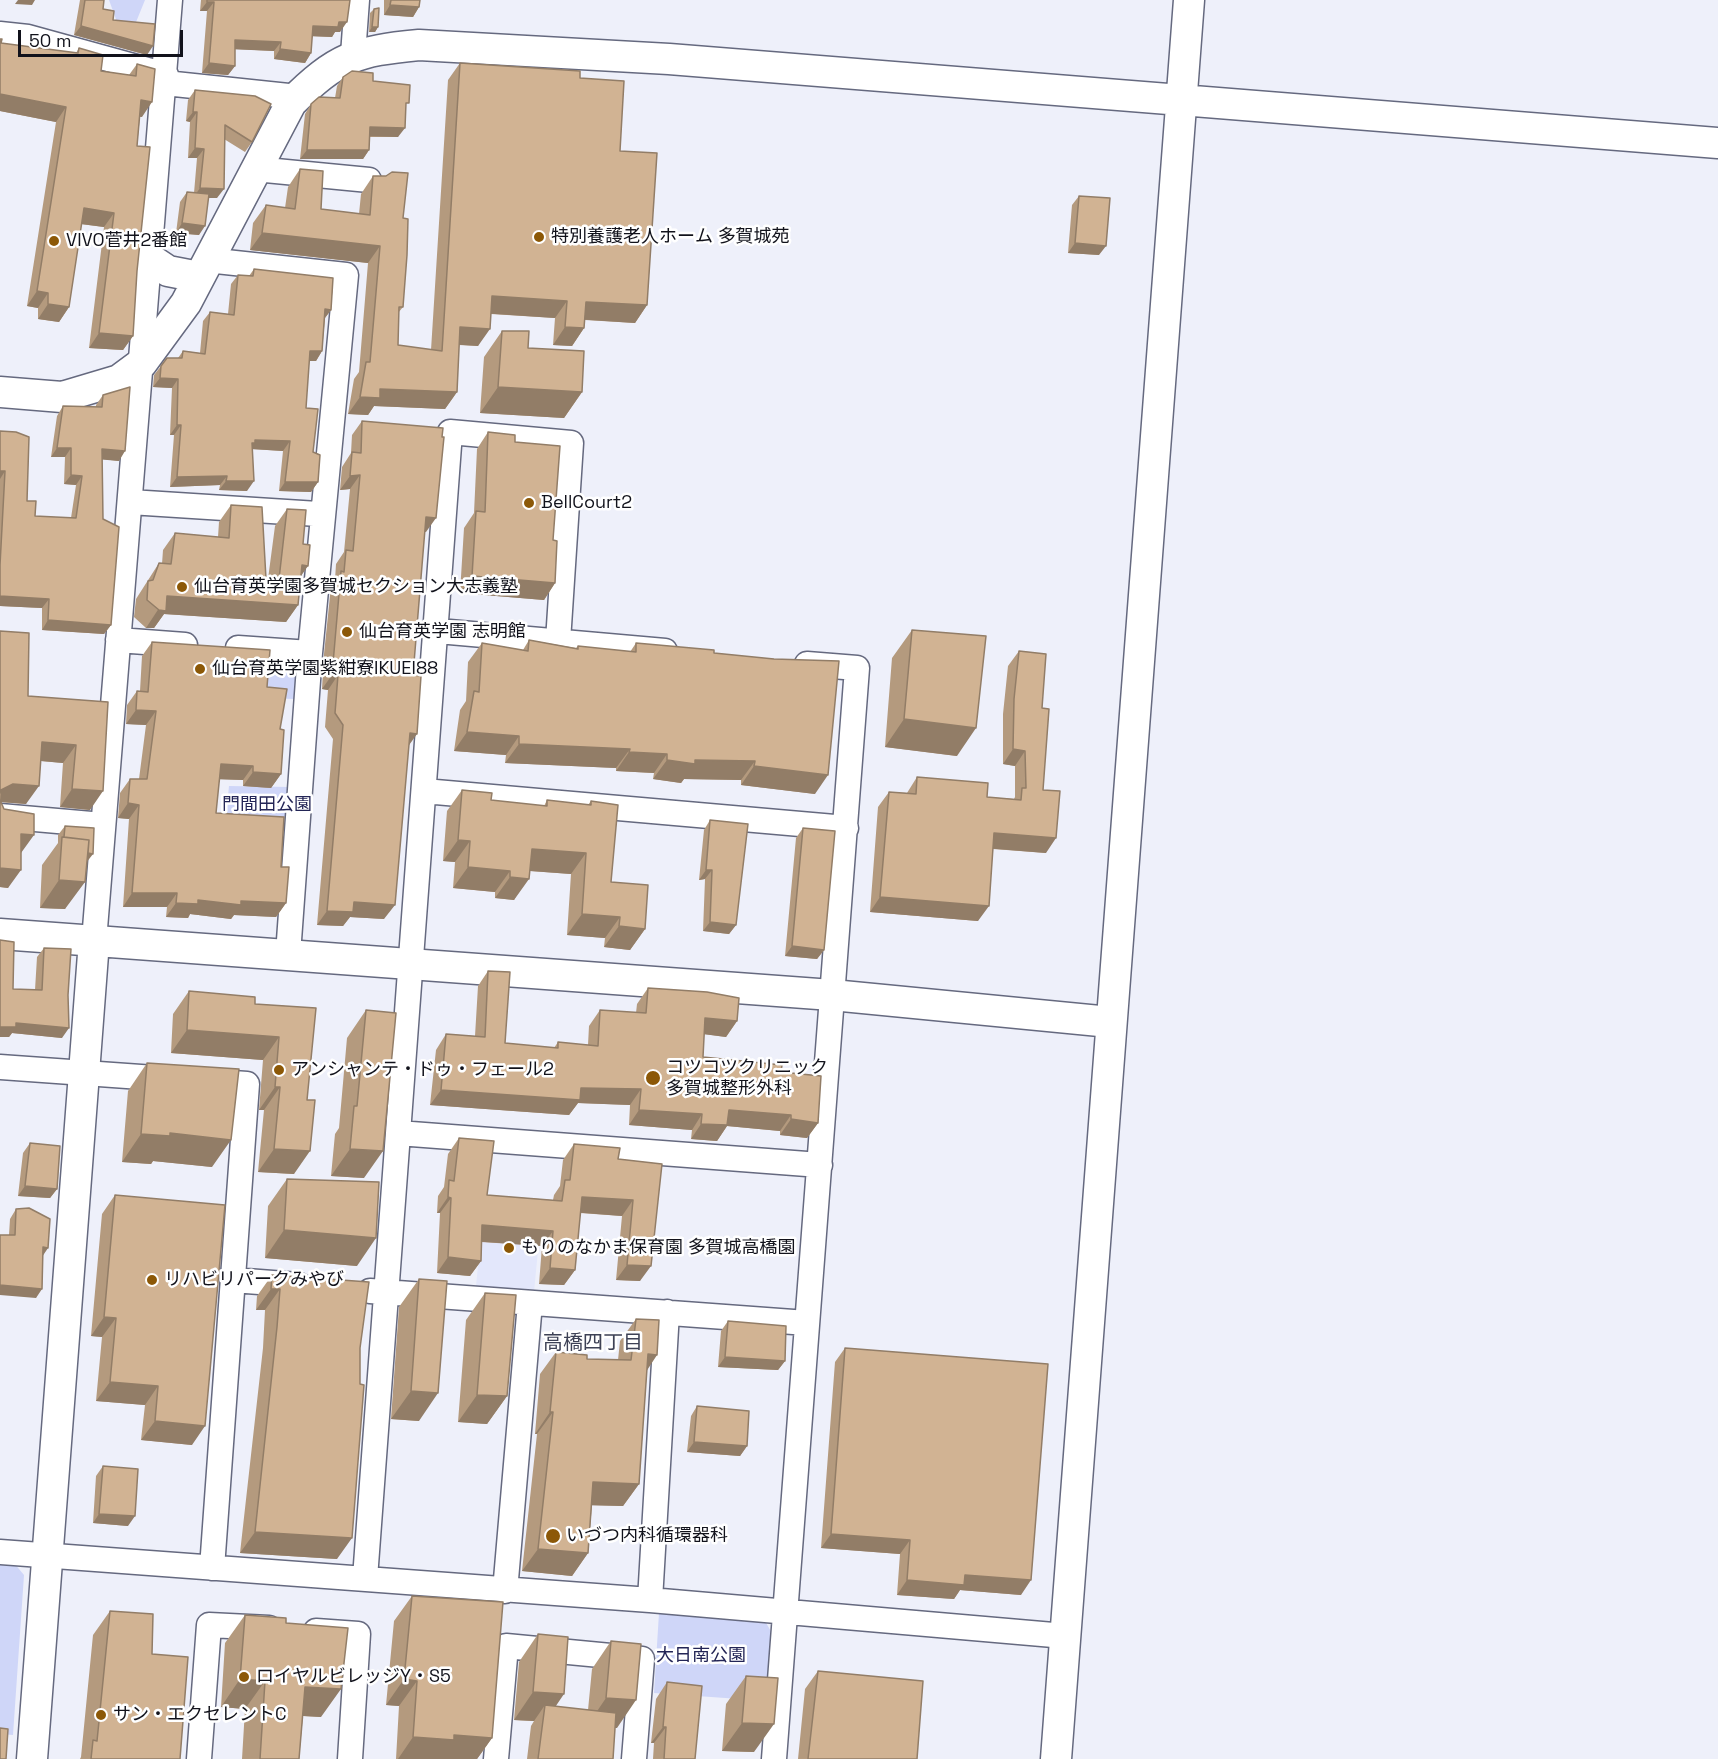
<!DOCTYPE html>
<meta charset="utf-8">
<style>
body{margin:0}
#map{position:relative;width:1718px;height:1759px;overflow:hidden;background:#eef0fa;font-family:"Space Grotesk",sans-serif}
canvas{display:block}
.scale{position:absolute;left:18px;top:30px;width:165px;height:27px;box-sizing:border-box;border:3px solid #11121b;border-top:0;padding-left:8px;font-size:18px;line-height:21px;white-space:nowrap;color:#11121b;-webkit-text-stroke:4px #fff;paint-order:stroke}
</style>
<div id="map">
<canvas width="1718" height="1759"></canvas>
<div class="scale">50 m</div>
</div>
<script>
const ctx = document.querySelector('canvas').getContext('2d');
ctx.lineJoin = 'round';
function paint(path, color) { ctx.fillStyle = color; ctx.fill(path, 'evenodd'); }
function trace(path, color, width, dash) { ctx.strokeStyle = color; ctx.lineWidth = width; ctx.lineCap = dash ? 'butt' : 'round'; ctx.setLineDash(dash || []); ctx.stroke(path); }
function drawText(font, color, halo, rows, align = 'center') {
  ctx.font = font + ' "Space Grotesk","Noto Sans JP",sans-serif'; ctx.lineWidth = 5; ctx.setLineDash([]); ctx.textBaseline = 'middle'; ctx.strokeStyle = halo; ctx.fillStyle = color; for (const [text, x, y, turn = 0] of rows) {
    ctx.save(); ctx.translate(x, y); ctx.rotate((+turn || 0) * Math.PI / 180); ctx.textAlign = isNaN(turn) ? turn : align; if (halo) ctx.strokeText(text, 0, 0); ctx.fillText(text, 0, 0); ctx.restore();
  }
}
paint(new Path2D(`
 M484,1204L542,1209L534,1292L476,1286Z`), '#e3e7fb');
paint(new Path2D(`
 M109,0H145L132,32L121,33Z
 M265,658L300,664L295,699L261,698Z
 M229,786L290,787L287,826L226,817Z
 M0,1562L14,1563L24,1575L13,1735L0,1734Z
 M659,1613L765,1621L773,1635L768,1701L654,1693Z`), '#cfd6f8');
const minor = new Path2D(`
 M0,34L28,37L166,75
 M353,55L357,0
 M165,83L298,97
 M255,169L369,180
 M207,260L346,275L310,653L288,954
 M130,502L318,514
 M438,631L665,651
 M118,640L185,645
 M238,648L310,653
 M424,791L846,828
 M0,816L103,825
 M94,941L170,0
 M0,1067L169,1079
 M204,1081L247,1084L212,1568
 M398,1133L820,1165
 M233,1280L299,1285
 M370,1291L807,1323
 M0,1552L650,1600L1065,1636
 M365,1578L450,432L571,443L558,641
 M505,1591L530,1303
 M650,1600L667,1312
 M316,1631L358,1634L350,1759
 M199,1759L209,1625L269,1628
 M496,1759L506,1646L642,1659L634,1759
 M774,1759L857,668L807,664`);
const tertiary = new Path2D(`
 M150,259L168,271L199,277
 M0,392L62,397L119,380L142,363L186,303L291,103C337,57 356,51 419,45L669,59L1718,143
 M0,934L832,995L1110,1022
 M32,1759L94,941
 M1056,1759L1189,0`);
trace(minor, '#65697f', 27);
trace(tertiary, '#65697f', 33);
trace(minor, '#fff', 24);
trace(tertiary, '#fff', 30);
paint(new Path2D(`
 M80,0H104L103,9L147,55L74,35Z
 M201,0H350L340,32H335L332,37L312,36L311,53L305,63L274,59V51L235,49V66L228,75L202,73L207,11H200Z
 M384,0H420L419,7L413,17L384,15Z
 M374,9L378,27L375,32H369L370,13Z
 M0,39L1,43L76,53L79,48L101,71L129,75L137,64L142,117H140L137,146V271L133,336L123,350L89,348L104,227L81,224L69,307L59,322L38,319V308L27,306L56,122L0,111Z
 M460,63L580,78L620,151L647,305L635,323L585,320L584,328L572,346L553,345L555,318L491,314L478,346L459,345L457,392L445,409L374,406L368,415L348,414L354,379L359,372L368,263L250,250L253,223L266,205L285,208L288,187L300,169L321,209L359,214L361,194L373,176L403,218V307L398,313V345L431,350L448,80Z
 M343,77L373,81L406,108L398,137H370L369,150L363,159H300L305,114L311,104L335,98L337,86Z
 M195,90L252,142L245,152L224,139L217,198H208L199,235L176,233L180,202L187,192L194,193L197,158H188L190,122L186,121L188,100Z
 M1079,196L1099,255L1068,253L1072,205Z
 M254,269L331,310L325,318L322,351L316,361H309L306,408L318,482L311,492L279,491L283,451L252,449L247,491L219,490L220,485L170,487L174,435H170L172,388L153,387L154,375L161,366L178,358L183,351L200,353L203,321L210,312L228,314L231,284L238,275L249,276Z
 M502,331L528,348L582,392L564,418L480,413L484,357Z
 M103,395L119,461L102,459L103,519L111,625L104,634L42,630V608L0,606V431L27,501L35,516L71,518L76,485L64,484L65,457H51L57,416L63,406L96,407V405Z
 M362,421L426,532H424L413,675L409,745L384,919L350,917L343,926L317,925L333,739L325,727L328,690L322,689L324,654L331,586L335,580L336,564L344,552L350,489L340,490L342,467L351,453L352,435Z
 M488,432L515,442L553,540L555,583L544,600L460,593L464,528L474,513L477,449Z
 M231,505L266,579H268L275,526L287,509L303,544L301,576L298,605L286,622L164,614L154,628H146L134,617L136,599L159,563L162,564L163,550L175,533L218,537L219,522Z
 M912,630L957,756L885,747L892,658Z
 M0,631L28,696L108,702L90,810L60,807L63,763L41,761L26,804L1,802L21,853L8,888L0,887Z
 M529,640L576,648L578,646L630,652L636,643L714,653L815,794L741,785V780L684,779L681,783L653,779L654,773L616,771V768L505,763L506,755L454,751L460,710L466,701L468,662L482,643L523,650Z
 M152,642L267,687L280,729L281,774L271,788L243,786V780L219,779L216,813L281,867L286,903L276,917L234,915L231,919L190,914L188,918L166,917L167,907H123L129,819L118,818L120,793L130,779H139L146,725L126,724L127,705L137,691H140L142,656Z
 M1019,651L1042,708L1043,790L1046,853L993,849L978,921L870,912L878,807L889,792L907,793L917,777L987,797L1014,799L1015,797V766L1003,764V714L1008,666Z
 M462,790L491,800L544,806L547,800L588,805L591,801L611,882L645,929L630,950L604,947L605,938L567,935L571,874L530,871L514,900L495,898V892L453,888L455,862L443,861L447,811Z
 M710,820L736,925L729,934L703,931L705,879L699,880L704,830Z
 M65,826L87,862L65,909L40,908L42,865L58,843V835Z
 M803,828L824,950L817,959L785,956L796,838Z
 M44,948L62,1038L12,1033L9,1037L13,989L35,990L37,957Z
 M488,971L505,1043L554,1048L558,1042L588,1045L589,1026L600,1010L636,1013L637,1004L648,988L737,1021L726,1037L704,1034L703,1057L781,1072L818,1123L807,1138L780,1135V1131L727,1126L717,1141L691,1139L692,1130L629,1125L630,1105L578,1103L569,1115L430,1105L436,1050L446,1034L475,1036L478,986Z
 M189,991L255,1004L316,1008L294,1174L258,1172L264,1110H259L263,1060L171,1053L173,1014Z
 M366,1010L364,1178L331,1176L335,1134L339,1128L347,1038Z
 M147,1063L212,1167L153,1161L151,1164L122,1162L128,1091Z
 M459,1138L487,1195L553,1200L554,1195L560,1186L563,1160L574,1144L618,1159L662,1164L640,1281L616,1280L622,1216L580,1213L575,1270L564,1285L539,1284L542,1246L481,1242V1261L470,1276L437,1273L440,1213H437L438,1196L444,1187L448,1154Z
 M30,1143L57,1189L50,1198L18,1196L23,1153Z
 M287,1179L357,1266L265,1258L268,1206Z
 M115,1195L192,1445L141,1440L145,1405L96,1401L102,1337L91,1336L102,1214Z
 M16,1209L43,1256L36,1298L9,1235L10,1219Z
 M272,1275L360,1348V1384L337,1559L240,1553L263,1348L265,1310H256L257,1296Z
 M419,1279V1421L391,1419L399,1307Z
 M485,1293L507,1396L487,1424L458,1422L466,1320Z
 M636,1319L647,1370L639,1484L623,1506L592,1505L588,1553L572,1576L522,1571L537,1434H535L540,1374L556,1352L587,1359L618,1360L620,1341Z
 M728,1321L785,1361L778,1370L718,1367L721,1331Z
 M845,1348L1021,1595L960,1590L954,1599L897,1595L900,1554L821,1548L835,1362Z
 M697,1406L747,1446L740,1456L687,1452L691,1416Z
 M103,1466L128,1526L93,1523L96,1476Z
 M412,1596L492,1738L477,1759H396L399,1706L386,1705L394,1621Z
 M110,1611L152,1654L180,1759H80L81,1757L93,1635Z
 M245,1615L286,1623L321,1717L303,1716L299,1759H242L245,1709L221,1707L225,1643Z
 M538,1634L555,1707L588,1710L592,1669L611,1641L617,1728H615L613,1759H527L531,1726L534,1721L514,1720L519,1662Z
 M818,1671L917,1759H798L805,1689Z
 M746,1676L754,1752L722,1751L726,1704Z
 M667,1682L695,1759H653L654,1743H651L656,1699Z`), '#b49a7e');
paint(new Path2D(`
 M18,0H35L32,5L15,4Z
 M207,2H214L207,11H200Z
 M390,5L419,7L413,17L384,15Z
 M339,22H347L340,32H335L332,37L306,36L313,26Z
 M81,26L153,46L147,55L74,35Z
 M372,27H378L375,32H369Z
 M235,40L281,42L274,51L228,49Z
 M280,49L311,53L305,63L274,59Z
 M209,63L235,66L228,75L202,73Z
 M0,94L66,107L56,122L0,111Z
 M141,100L152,102L142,117L131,115Z
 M193,112H197L190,122L186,121Z
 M370,127L405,128L398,137L364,136Z
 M195,148L204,149L197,158H188Z
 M307,150H369L363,159H300Z
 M200,188L224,189L217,198H193Z
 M84,208L114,213L104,227L73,223Z
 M182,223L205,226L199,235L176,233Z
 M262,233L380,246L368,263L250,250Z
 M1075,243L1106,246L1099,255L1068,253Z
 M37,291L48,293L38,308L27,306Z
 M492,296L567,301L555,318L480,313Z
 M586,302L647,305L635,323L574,319Z
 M48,304L69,307L59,322L38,319Z
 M325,309L331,310L324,319Z
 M460,327L490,329L478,346L448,344Z
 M565,327L584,328L572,346L553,345Z
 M99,333L133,336L123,350L89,348Z
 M310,351H322L316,361H304Z
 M160,378L178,379L172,388L153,387Z
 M498,387L582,392L564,418L480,413Z
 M380,389L457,392L445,409L374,406L368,415L348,414L360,397Z
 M177,425H181L174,435H170Z
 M255,440L290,441L283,451L251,449L252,443Z
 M57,448H71L65,457H51Z
 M102,449L125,451L119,461L96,459Z
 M0,471H5L0,479Z
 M71,475L82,476L76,485L64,484Z
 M360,475L350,489L340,490L350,476Z
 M227,476L220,485L170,487L177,477Z
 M226,481H254L247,491L219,490Z
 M285,482H318L311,492L279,491Z
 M426,517L436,518L426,532L416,531Z
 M302,565L308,566L296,583Z
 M472,576L555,583L544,600L460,593Z
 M0,596L49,599L42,608L0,606Z
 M167,596L298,605L286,622L164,614L154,628H146Z
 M48,620L111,625L104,634L42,630Z
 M332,675H338L328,690L322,689Z
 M136,710L156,711L146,725L126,724Z
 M904,719L976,728L957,756L885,747Z
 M467,732L519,736L506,755L454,751Z
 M410,733L417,734L407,748Z
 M42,742L76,745L63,763L30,760Z
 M519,744L630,749L616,768L505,763Z
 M1013,749L1025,751L1015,766L1003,764Z
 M629,752L667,754L654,773L616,771Z
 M667,760H695L755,761L741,780L684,779L681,783L653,779Z
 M221,764L253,766L243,780L211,779Z
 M754,766L828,775L815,794L741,785Z
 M253,772L281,774L271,788L243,786Z
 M13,784L39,786L26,804L0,802L1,790Z
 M72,789L103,791L90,810L60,807Z
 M128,803L139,805L129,819L118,818Z
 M994,833L1056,838L1046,853L984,848Z
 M21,834L34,835L21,853Z
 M458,840L470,841L455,862L443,861Z
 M532,849L586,853L571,874L517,870Z
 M63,852L93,854L86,863Z
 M468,867L510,871L495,892L453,888Z
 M0,868L21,870L8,888L0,887Z
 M706,870H712L705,879L699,880Z
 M510,877L529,879L514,900L495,898Z
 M59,880L85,882L65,909L40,908Z
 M132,893H177L167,907H123Z
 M880,897L989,906L978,921L870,912Z
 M198,900L241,901L286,903L276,917L234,915L231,919L190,914L188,918L166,917L176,903Z
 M354,902L395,905L384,919L350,917L343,926L317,925L327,911Z
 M582,914L620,917L605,938L567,935Z
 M710,922L736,925L729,934L703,931Z
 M619,926L645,929L630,950L604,947Z
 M792,946L824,950L817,959L785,956Z
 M705,1018L737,1021L726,1037L695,1033Z
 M16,1023L69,1028L62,1038L12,1033L9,1037H0V1027Z
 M187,1030L279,1037L263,1060L171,1053Z
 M275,1087H280L264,1110H259Z
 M581,1088L641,1089L630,1105L578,1103L569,1115L430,1105L441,1090Z
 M639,1110L702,1114L692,1130L629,1125Z
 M729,1110L791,1115L780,1131L727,1126L717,1141L691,1139L701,1124Z
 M791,1119L818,1123L807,1138L780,1135Z
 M170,1133L231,1140L212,1167L153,1161L151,1164L122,1162L141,1134Z
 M274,1149L310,1151L294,1174L258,1172Z
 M350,1149L383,1151L364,1178L331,1176Z
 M25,1186L57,1189L50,1198L18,1196Z
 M448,1197L451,1198L440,1213H437Z
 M582,1197L633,1200L622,1216L571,1212Z
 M482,1225L553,1231L542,1246L471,1241Z
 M284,1230L376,1238L357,1266L265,1258Z
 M43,1247L48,1248L42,1257Z
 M448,1257L481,1261L470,1276L437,1273Z
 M627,1265L651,1266L640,1281L616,1280Z
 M550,1268L575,1270L564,1285L539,1284Z
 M0,1285L42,1289L36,1298L0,1295Z
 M271,1289H280L265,1310H256Z
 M104,1317L116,1318L102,1337L91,1336Z
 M648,1354L657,1355L642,1378Z
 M725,1357L785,1361L778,1370L718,1367Z
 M110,1382L158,1386L145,1405L96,1401Z
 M411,1391L438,1393L419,1421L391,1419Z
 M477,1395L507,1396L487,1424L458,1422Z
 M550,1412H553L537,1434H535Z
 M155,1421L205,1426L192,1445L141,1440Z
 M694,1442L747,1446L740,1456L687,1452Z
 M593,1482L639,1484L623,1506L577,1505Z
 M99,1514L135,1516L128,1526L93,1523Z
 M255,1532L352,1538L337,1559L240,1553Z
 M831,1534L910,1540L900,1554L821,1548Z
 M538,1549L588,1553L572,1576L522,1571Z
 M965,1575L1031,1580L1021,1595L960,1590L954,1599L897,1595L907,1580Z
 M240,1679L265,1681L245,1709L221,1707Z
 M404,1679L417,1681L399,1706L386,1705Z
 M305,1687L341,1689L321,1717L286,1715Z
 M533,1692L564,1694L545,1722V1705L534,1721L514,1720Z
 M606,1698L636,1700L617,1728L587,1726Z
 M742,1723L774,1724L754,1752L722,1751Z
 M663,1727H666L654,1743H651Z
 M454,1735L492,1738L477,1759H398L413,1737Z`), '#927d67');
const building = new Path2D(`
 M85,0H104L103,9L114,11L113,20L155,24L153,46L81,26Z
 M207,0H350L347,22H339L338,27L313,26L311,53L280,49L281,42L235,40V66L209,63L214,2H207Z
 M391,0H420L419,7L390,5Z
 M379,8L378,27H372L374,9Z
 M0,39H2L1,43L78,53L79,48L103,55L101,71L136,76L137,64L155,69L152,102L141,100L137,146L150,147L137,271L133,336L99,333L114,213L84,208L69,307L48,304V293L37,291L66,107L0,94Z
 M460,63L580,71V78L624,81L620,151L657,153L647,305L586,302L584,328L565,327L567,301L492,296L490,329L460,327L457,392L380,389V398L360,397L366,362H370L380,246L262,233L266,205L295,209L300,169L323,171L321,209L370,215L373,176H386L392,172L408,173L403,218L408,219L407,255L403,307H399L398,345L442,351Z
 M352,71L373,73V81L410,85L409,103H406L405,128L370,127L369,150H307L311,104L319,97L340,98L343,77Z
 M195,90L255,96L271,104L252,142L225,125L224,189L200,188L204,149L195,148L197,112H193Z
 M187,192L209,194L205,226L182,223Z
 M1079,196L1110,198L1106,246L1075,243Z
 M254,269L333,278L331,310L325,309L322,351H310L306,408L318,409L313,452L320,455L318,482H285L290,441L255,440V443H252L254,481H226L227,476L177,477L181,425H177L178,379L160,378L161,366L167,358H182L183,351L205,354L210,312L234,315L238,275L253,276Z
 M502,331H529L528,348L584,351L582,392L498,387Z
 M130,387L125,451L102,449L103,519L119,527L111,625L48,620L49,599L0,596V565L5,471H0V431L16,432L29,437L27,501H36L35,516L76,518L82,476L71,475V448H57L63,406L102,407L103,395Z
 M362,421L443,428L442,437H444L436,518L426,517L413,675L421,676L417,734L410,733L395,905L354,902L353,912L327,911L343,725L335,713L338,675H332L341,571L344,572L346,550L353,551L360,475L350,476L352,452L361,453Z
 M488,432L515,435V442L560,446L553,540L557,541L555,583L472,576L476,511L485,512Z
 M231,505L262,507L266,579H279L287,509L306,510L303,544L310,545L308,566L302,565L298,605L167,596L166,611L159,610L147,600L148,581L153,580L159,563L171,564L175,533L229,538Z
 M912,630L986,636L976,728L904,719Z
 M0,631L29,633L28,696L108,702L103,791L72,789L76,745L42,742L39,786L13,784L1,790L0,793Z
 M529,640L578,649V646L636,652V643L714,650V653L774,659L839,661L828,775L754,766L755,761L695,760V764L667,760V754L629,752L630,749L519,744V736L467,732L474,691L479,692L482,643L528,651Z
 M152,642L270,650L267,687L287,689L280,729L284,730L281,774L253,772V766L221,764L216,813L284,817L281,867H289L286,903L241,901V905L198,900V904L176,903L177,893H132L139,805L128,803L130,779H147L156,711L136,710L137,691L148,692Z
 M1019,651L1046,654L1042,708L1049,709L1043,790L1060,791L1056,838L994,833L989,906L880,897L889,792L916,794L917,777L988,783L987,797L1021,800L1022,788H1026L1025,751L1013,749L1014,699Z
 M462,790L492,793L491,800L547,806V800L591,805V801L618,805L611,882L648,885L645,929L619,926L620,917L582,914L586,853L532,849L529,879L510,877V871L468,867L470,841L458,840Z
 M0,800L4,809L34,814V835L21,834V870L0,868Z
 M710,820L748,824L736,925L710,922L712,870H706Z
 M65,826L94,828L93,854L88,853L89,840L64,837Z
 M803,828L835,831L824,950L792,946Z
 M62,837L89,840L85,882L59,880Z
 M0,940L14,942L13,989L42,990L44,948L71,949L68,995L69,1028L16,1023V1027H0Z
 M488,971L510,972L505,1043L558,1048V1042L598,1046L600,1010L646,1013L648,988L707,992L739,998L737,1021L705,1018L703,1057L782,1065L781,1072L821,1076L818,1123L791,1119V1115L729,1110L727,1125L701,1124L702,1114L639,1110L641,1089L581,1088L580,1100L441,1090L446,1034L485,1037Z
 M189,991L255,997V1004L316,1008L307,1100H315L310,1151L274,1149L280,1087H275L279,1037L187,1030Z
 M366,1010L396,1013L383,1151L350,1149L354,1106H357Z
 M147,1063L239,1069L231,1140L170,1133V1136L141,1134Z
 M459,1138L494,1141L487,1195L562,1201L565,1180H570L574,1144L620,1148L618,1159L662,1164L651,1266L627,1265L633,1200L582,1197L575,1270L550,1268L553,1231L482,1225L481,1261L448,1257L451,1198L448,1197L449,1180L454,1181Z
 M30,1143L60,1146L57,1189L25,1186Z
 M287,1179L379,1182L376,1238L284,1230Z
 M115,1195L225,1205L205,1426L155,1421L158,1386L110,1382L116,1318L104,1317Z
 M29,1208L50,1219L48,1248L43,1247L42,1289L0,1285V1235H15L16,1209Z
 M272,1275L369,1282L360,1348V1384L364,1385L352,1538L255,1532L277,1327L280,1289H271Z
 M419,1279L447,1281L438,1393L411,1391Z
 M485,1293L516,1295L507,1396L477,1395Z
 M636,1319L659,1320L657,1355L648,1354L639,1484L593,1482L588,1553L538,1549L553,1412H550L556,1352L587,1355V1359L631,1360Z
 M728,1321L786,1326L785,1361L725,1357Z
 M845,1348L1048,1364L1031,1580L965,1575L964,1585L907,1580L910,1540L831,1534Z
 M697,1406L749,1411L747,1446L694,1442Z
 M103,1466L138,1469L135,1516L99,1514Z
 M412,1596L503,1602L492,1738L454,1735V1740L413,1737L417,1681L404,1679Z
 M110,1611L153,1614L152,1654L188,1657L180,1759H91L93,1740L97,1741Z
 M245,1615L286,1618V1623L348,1628L341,1689L305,1687L299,1759H260L265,1681L240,1679Z
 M538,1634L568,1637L564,1694L533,1692Z
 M611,1641L641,1644L636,1700L606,1698Z
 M818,1671L923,1681L917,1759H808Z
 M746,1676L778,1678L774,1724L742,1723Z
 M667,1682L702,1686L695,1759H664L666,1727H663Z
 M545,1705L616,1713L613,1759H538Z
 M0,1728L8,1729L6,1759H0Z`);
paint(building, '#d1b393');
trace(building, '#927d67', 1.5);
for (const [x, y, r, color] of [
 [539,237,6,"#8c5807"],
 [54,241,6,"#8c5807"],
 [529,503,6,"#8c5807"],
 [182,587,6,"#8c5807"],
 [347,632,6,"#8c5807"],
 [200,669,6,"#8c5807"],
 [279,1070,6,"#8c5807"],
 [653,1078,8,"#8c5807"],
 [509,1248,6,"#8c5807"],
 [152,1280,6,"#8c5807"],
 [553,1536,8,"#8c5807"],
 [244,1677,6,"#8c5807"],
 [101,1715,6,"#8c5807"]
]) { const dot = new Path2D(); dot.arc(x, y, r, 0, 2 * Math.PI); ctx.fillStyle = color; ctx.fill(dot); trace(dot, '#fff', 2); }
drawText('18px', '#11121b', '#fff', [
 ["特別養護老人ホーム 多賀城苑",551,237],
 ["VIVO菅井2番館",66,241],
 ["BellCourt2",541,503],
 ["仙台育英学園多賀城セクション大志義塾",194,587],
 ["仙台育英学園 志明館",359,632],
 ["仙台育英学園紫紺寮IKUEI88",212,669],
 ["コツコツクリニック",666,1068],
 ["多賀城整形外科",666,1089],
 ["アンシャンテ・ドゥ・フェール2",291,1070],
 ["もりのなかま保育園 多賀城高橋園",521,1248],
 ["リハビリパークみやび",164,1280],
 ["いづつ内科循環器科",566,1536],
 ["ロイヤルビレッジY・S5",256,1677],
 ["サン・エクセレントC",113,1715]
], 'left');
drawText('18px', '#232556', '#fff', [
 ["門間田公園",267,805],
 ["大日南公園",701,1656]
]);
drawText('20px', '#3d4155', '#fff', [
 ["高橋四丁目",593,1344]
]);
</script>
